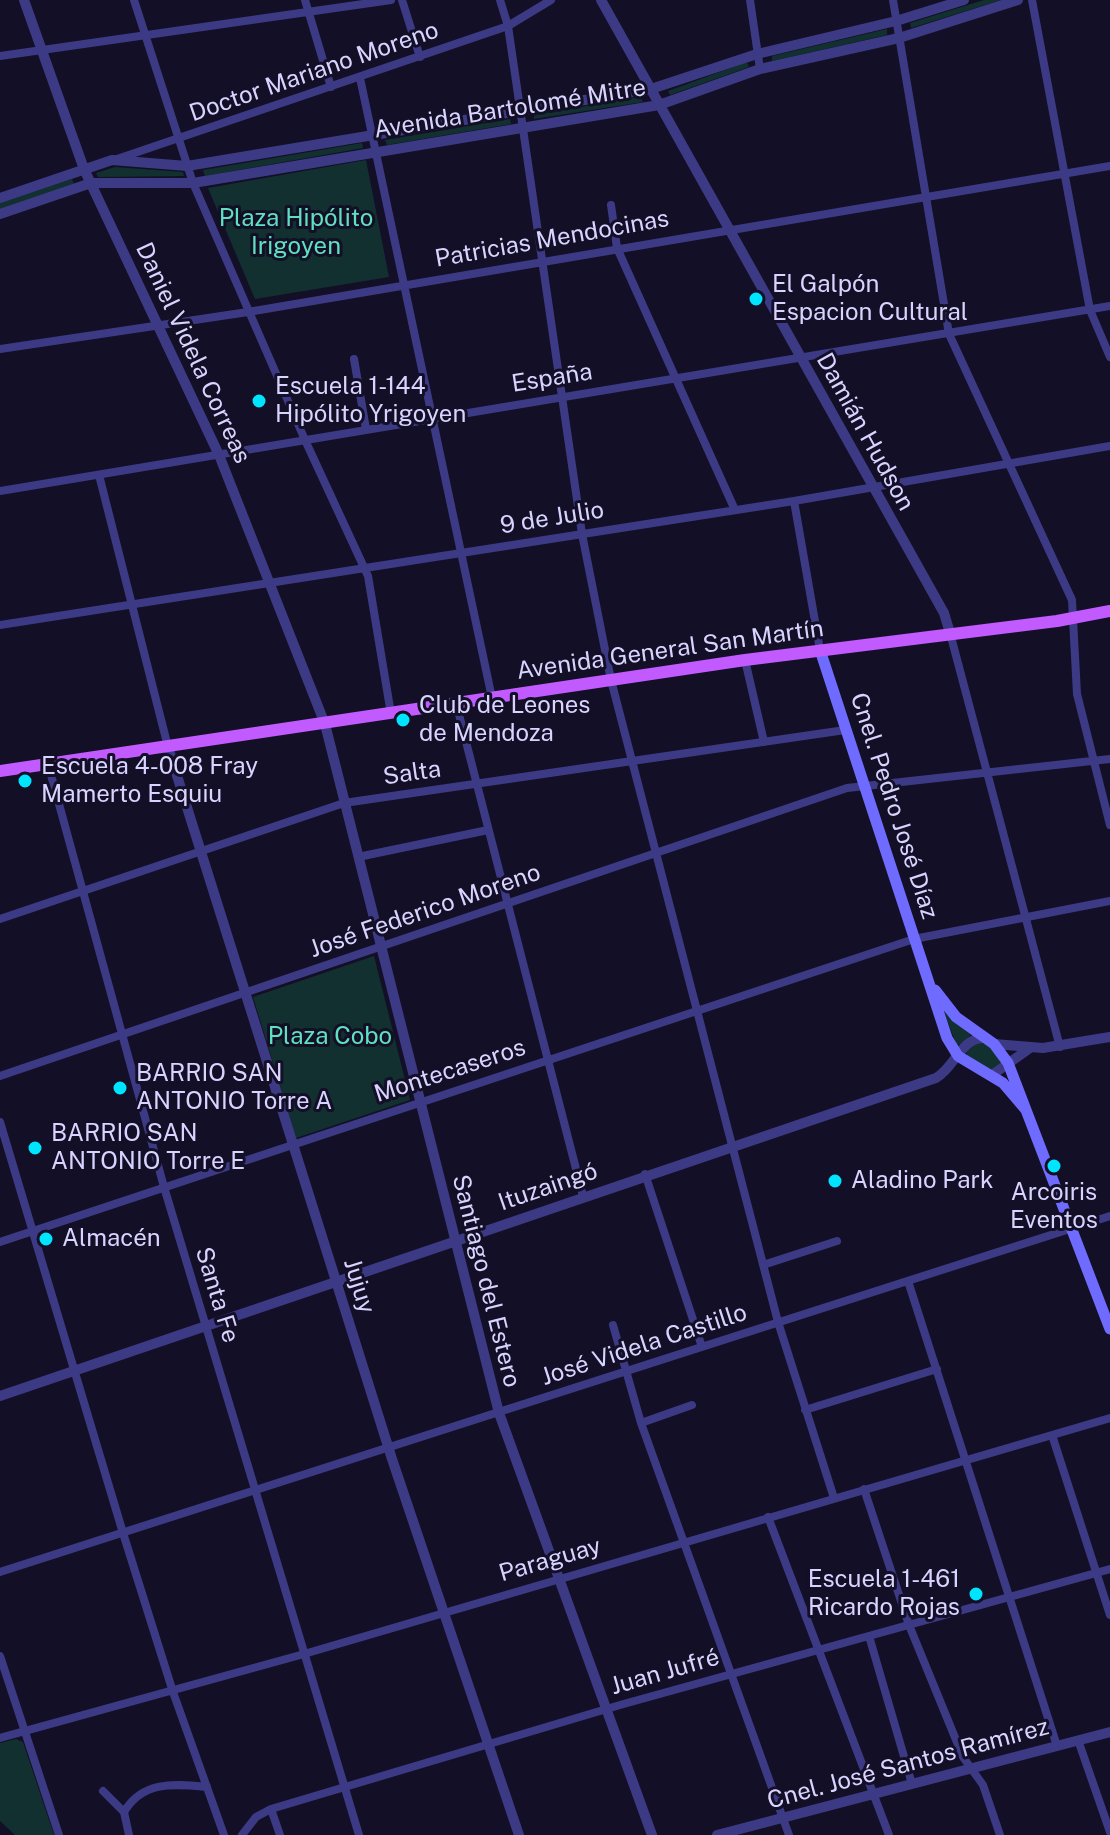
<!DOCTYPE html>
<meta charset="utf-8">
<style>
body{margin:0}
canvas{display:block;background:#130f26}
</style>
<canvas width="1110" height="1835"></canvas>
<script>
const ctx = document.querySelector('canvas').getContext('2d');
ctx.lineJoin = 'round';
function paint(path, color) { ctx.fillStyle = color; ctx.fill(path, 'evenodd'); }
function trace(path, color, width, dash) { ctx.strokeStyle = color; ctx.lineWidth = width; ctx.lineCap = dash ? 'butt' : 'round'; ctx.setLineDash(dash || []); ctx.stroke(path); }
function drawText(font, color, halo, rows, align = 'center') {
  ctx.font = font + ' "Public Sans",sans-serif'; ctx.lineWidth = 6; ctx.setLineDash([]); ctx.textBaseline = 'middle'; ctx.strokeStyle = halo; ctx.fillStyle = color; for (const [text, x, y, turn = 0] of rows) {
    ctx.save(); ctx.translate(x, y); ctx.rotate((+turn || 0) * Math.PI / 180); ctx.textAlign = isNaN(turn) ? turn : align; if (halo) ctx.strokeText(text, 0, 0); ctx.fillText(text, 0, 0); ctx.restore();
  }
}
paint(new Path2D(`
 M984,0H1001L911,28L910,23Z
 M887,29V35L772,61V56Z
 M747,62L749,67L670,95L668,91Z
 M640,97L643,102L534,119V115Z
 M510,119L511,124L387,145L385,140Z
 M362,143L363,148L205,176L203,170Z
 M366,160L389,277L255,299L208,188Z
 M115,167L183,172L184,176L98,177L96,173Z
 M72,179L74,184L0,210V203Z
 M374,956L410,1100L296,1138L253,997Z
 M942,1007L971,1035L957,1046Z
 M980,1042L992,1047L1002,1062L995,1069L989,1070L967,1056L966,1051Z
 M16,1739L23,1742L54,1835H15L0,1821V1743Z`), '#12302f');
trace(new Path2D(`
 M134,0L193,183L305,440L368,576L391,714
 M305,0L331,87
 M402,0L420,57
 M500,0L508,26L582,534L611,680L778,1322L834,1498
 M750,0L760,69
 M893,0L949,334L1072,600L1077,694L1110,825
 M1032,0L1090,310L1110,357
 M0,56L391,0
 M360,78L492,698
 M117,159L508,26L551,0
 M611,205L617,248L735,510
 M0,349L248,312L1110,166
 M354,359L366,429
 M99,475L168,747
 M0,491L1110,306
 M794,501L820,650
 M0,625L794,501L1110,446
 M950,633L1060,1047
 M745,660L764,742
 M456,703L583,1196
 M48,764L164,1187L359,1835
 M358,857L488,830
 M0,919L344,803L845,730
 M0,1076L847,788L1110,759
 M0,1122L123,1533L173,1692L224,1835
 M645,1174L702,1347
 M0,1242L914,939L1110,901
 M763,1265L837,1241
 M908,1281L1057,1746
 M613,1325L641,1423L789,1835
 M805,1410L937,1369
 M641,1423L692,1405
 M1052,1435L1110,1615
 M864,1489L909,1625L963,1757L983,1785L1000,1835
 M768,1517L889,1835
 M0,1572L1110,1216
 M869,1636L912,1784
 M0,1656L59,1835
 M0,1738L304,1654L1110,1418
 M1078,1740L1110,1832
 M103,1791L124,1812
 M271,1809L280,1835
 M129,1835L124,1812C143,1780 175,1784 207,1787
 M242,1835L256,1817L271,1809L620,1705L1110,1569`), '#3d3a85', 8);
trace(new Path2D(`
 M24,0L84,169L219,455L325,724L499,1413L652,1835
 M601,0L944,613L950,633
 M0,198L112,160L187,166L651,89L757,54L896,21L964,0
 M0,214L91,183H193L659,105L760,69L899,38L1018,0
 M168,747L392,1459L519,1835
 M994,1044L1043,1048L1110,1037
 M992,1075L1030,1048
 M0,1396L936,1078C955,1067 960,1040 982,1038
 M717,1835L1110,1732`), '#3d3a85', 10);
trace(new Path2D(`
 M820,650L947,1038L958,1056L1003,1083L1026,1110
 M935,990L956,1017L994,1044L1008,1063L1110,1329`), '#6f6bff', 11);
trace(new Path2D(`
 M0,771L745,660L1057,621L1110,611`), '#c25bff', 12);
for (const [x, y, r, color] of [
 [756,299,8,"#00e5ff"],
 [259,401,8,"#00e5ff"],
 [403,720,8,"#00e5ff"],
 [25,781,8,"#00e5ff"],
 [120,1088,8,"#00e5ff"],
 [35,1148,8,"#00e5ff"],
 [1054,1166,8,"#00e5ff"],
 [835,1181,8,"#00e5ff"],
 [46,1239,8,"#00e5ff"],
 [976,1594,8,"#00e5ff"]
]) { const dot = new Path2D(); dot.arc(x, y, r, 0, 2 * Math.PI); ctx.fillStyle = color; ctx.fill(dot); trace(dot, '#130f26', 3); }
drawText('24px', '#d9d4ff', '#130f26', [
 ["Doctor Mariano Moreno",314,72,-19],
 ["Avenida Bartolomé Mitre",510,109,-9],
 ["Patricias Mendocinas",552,239,-10],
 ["Daniel Videla Correas",193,353,65],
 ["España",552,378,-9],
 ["Damián Hudson",865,432,61],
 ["9 de Julio",552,518,-9],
 ["Avenida General San Martín",670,650,-8],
 ["Salta",412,773,-8],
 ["Cnel. Pedro José Díaz",894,806,72],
 ["José Federico Moreno",425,911,-19],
 ["Montecaseros",450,1071,-18],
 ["Ituzaingó",548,1187,-19],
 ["Santiago del Estero",486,1281,76],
 ["Jujuy",359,1286,73],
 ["Santa Fe",217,1295,73],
 ["José Videla Castillo",644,1345,-18],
 ["Paraguay",550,1560,-16],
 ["Juan Jufré",665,1672,-16],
 ["Cnel. José Santos Ramírez",908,1764,-15]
]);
drawText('24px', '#5fe0c0', '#130f26', [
 ["Plaza Hipólito",296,219],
 ["Irigoyen",296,247],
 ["Plaza Cobo",330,1037]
]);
drawText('24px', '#d9d4ff', '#130f26', [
 ["El Galpón",772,285],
 ["Espacion Cultural",772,313],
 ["Escuela 1-144",275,387],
 ["Hipólito Yrigoyen",275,415],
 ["Club de Leones",419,706],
 ["de Mendoza",419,734],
 ["Escuela 4-008 Fray",41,767],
 ["Mamerto Esquiu",41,795],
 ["BARRIO SAN",136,1074],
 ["ANTONIO Torre A",136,1102],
 ["BARRIO SAN",51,1134],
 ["ANTONIO Torre E",51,1162],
 ["Aladino Park",851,1181],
 ["Arcoiris",1054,1193,"center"],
 ["Eventos",1054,1221,"center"],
 ["Almacén",62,1239],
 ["Escuela 1-461",960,1580,"right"],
 ["Ricardo Rojas",960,1608,"right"]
], 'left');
</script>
